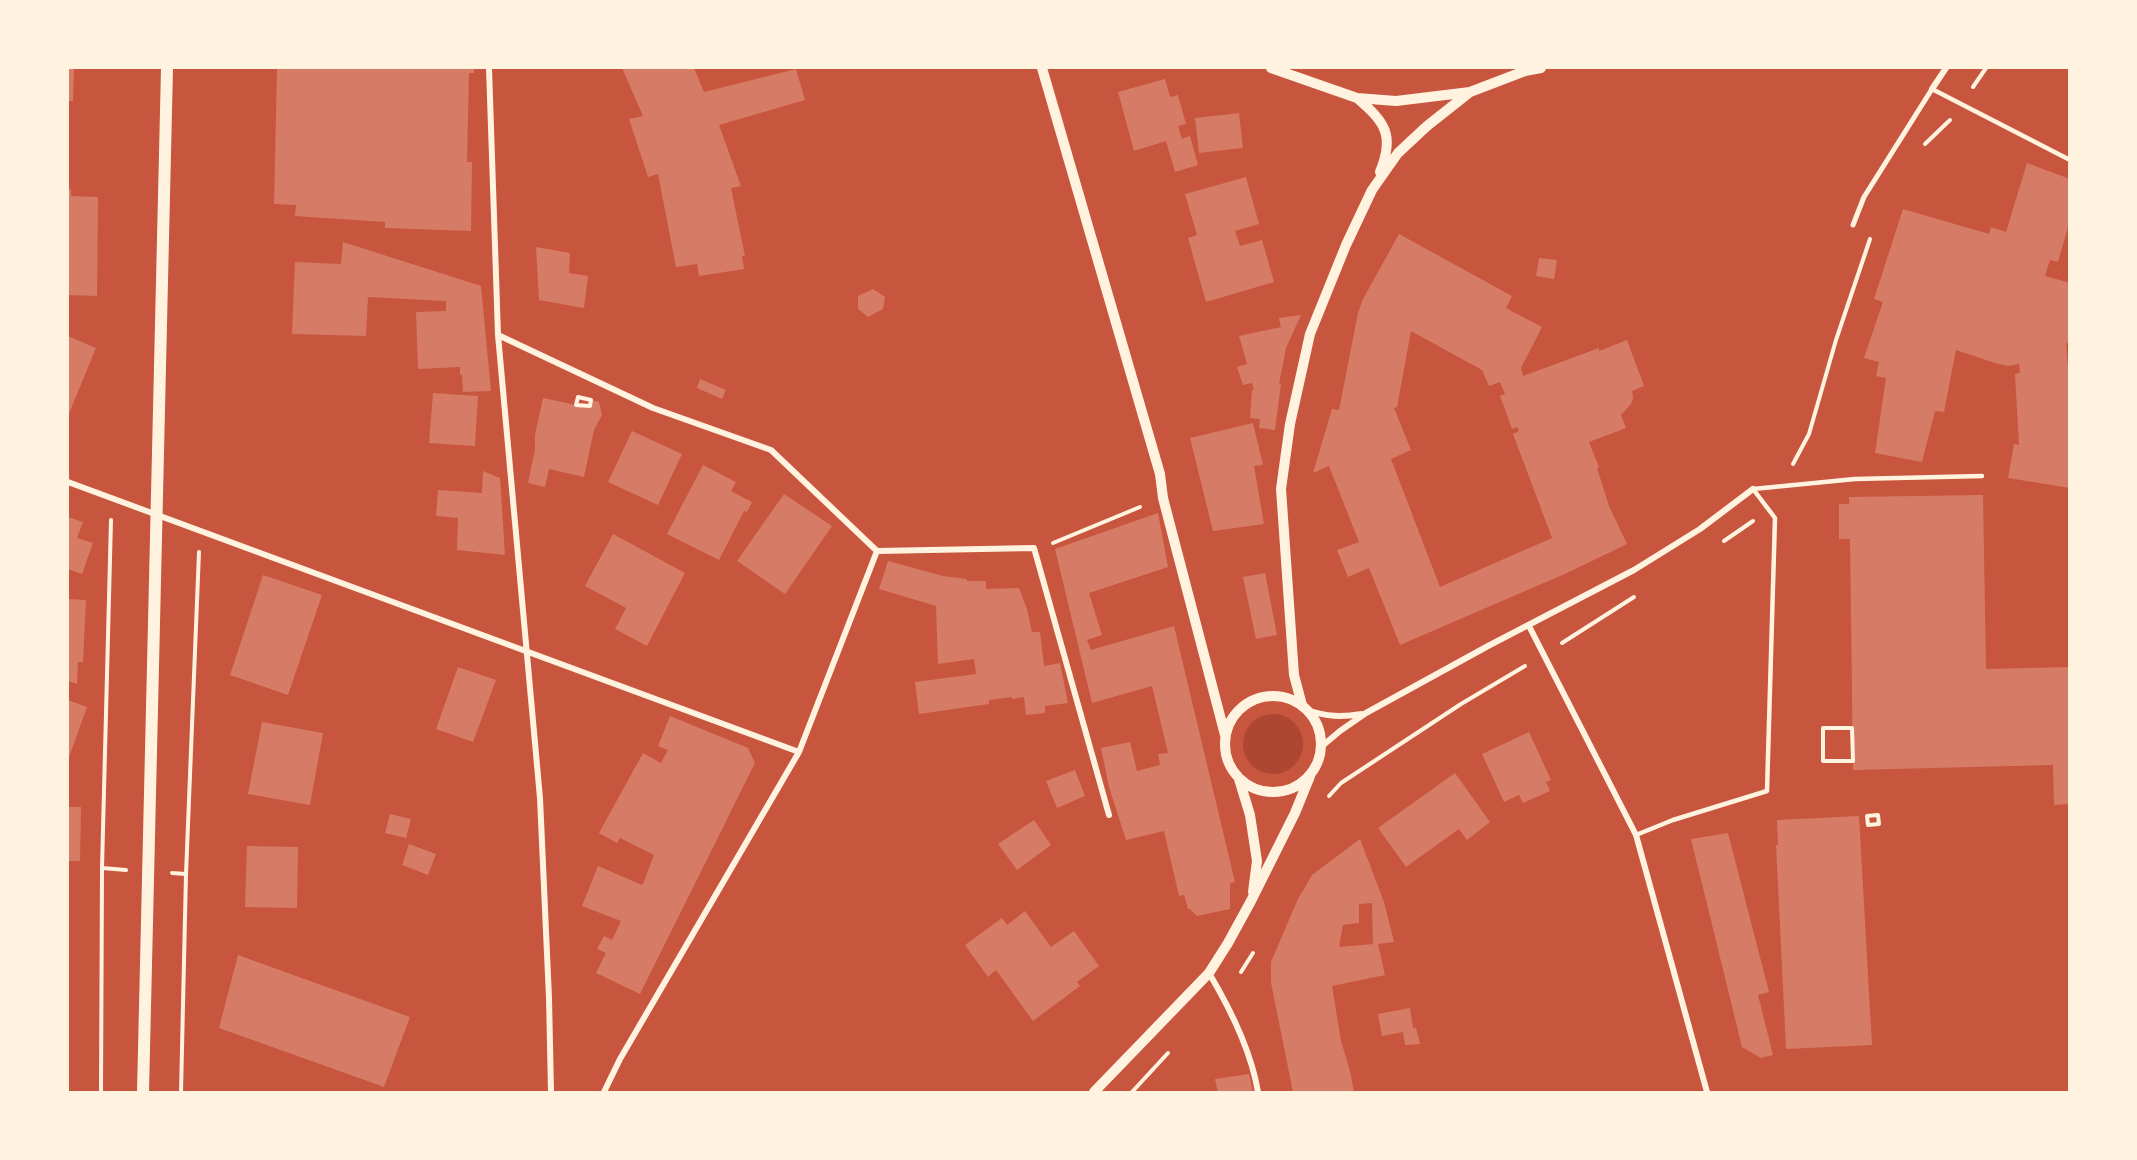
<!DOCTYPE html>
<style>
body{margin:0}
#map{position:relative;width:2137px;height:1160px;overflow:hidden;background:#c8553d;font-family:"Asap Condensed",sans-serif}
canvas{display:block}
.frame{position:absolute;inset:0;border:69px solid #fff3e0;pointer-events:none}
</style>
<div id="map">
<canvas width="2137" height="1160"></canvas>
<div class="frame"></div>
</div>
<script>
const ctx = document.querySelector('canvas').getContext('2d');
ctx.lineJoin = 'round';
function paint(path, color) { ctx.fillStyle = color; ctx.fill(path, 'evenodd'); }
function trace(path, color, width, dash) { ctx.strokeStyle = color; ctx.lineWidth = width; ctx.lineCap = dash ? 'butt' : 'round'; ctx.setLineDash(dash || []); ctx.stroke(path); }
paint(new Path2D(`
 M1243 744a30 30 0 1 1 60 0a30 30 0 1 1-60 0Z`), '#ae4732');
paint(new Path2D(`
 M68,68H74L73,101H68Z
 M277,68H474V73H469L467,162H472L471,231L385,228V222L295,216L296,205L274,204Z
 M622,68H694L704,92L796,69L805,100L719,125L741,186L731,188L745,256H742L744,269L699,276L697,264L676,267L658,174L648,177L629,119L643,116Z
 M1165,79L1170,97L1178,95L1186,124L1178,126L1182,139L1190,136L1198,165L1175,172L1166,141L1134,151L1118,92Z
 M1239,113L1243,148L1199,153L1195,118Z
 M2027,163L2070,179V220L2058,262L2050,260L2045,276L2070,283V344L2066,343L2070,393V488L2008,478L2014,444L2019,445L2015,374L2020,373L2019,364L2008,366L1995,363L1956,350L1944,412L1935,411L1922,462L1875,453L1886,378L1876,376L1879,362L1864,358L1883,302L1874,299L1903,209L1989,234L1991,227L2006,232Z
 M1246,177L1259,224L1235,231L1240,246L1262,240L1274,282L1206,302L1188,238L1197,235L1185,194Z
 M68,189H71V196L98,197L97,296L68,295Z
 M1399,234L1512,296L1506,308L1542,327L1521,368L1523,376L1599,348V351L1627,340L1644,386L1632,391L1633,398L1631,404L1621,415L1626,428L1589,442L1599,467L1597,468L1609,506L1627,544L1567,573L1400,645L1369,568L1348,577L1337,550L1359,542L1329,466L1313,473L1332,409L1339,410L1358,313L1363,299ZM1411,331L1482,370L1489,386L1500,382L1505,394L1500,396L1512,429L1517,427L1519,431L1513,434L1552,538L1440,587L1391,459L1411,450L1394,408L1397,407Z
 M343,242L481,286L491,391L463,392L462,375H460V367L418,369L416,312L446,311V301L368,297L366,336L292,334L295,262L341,264Z
 M536,247L570,253L569,273L588,276L584,308L539,300Z
 M1539,258L1557,260L1554,279L1536,276Z
 M873,289L885,297L883,309L868,317L858,309V296Z
 M1301,315L1286,348L1279,384H1281L1275,430L1259,428L1260,419L1250,418L1252,390H1254L1252,383L1243,385L1237,367L1247,364L1239,336L1281,327L1279,318Z
 M68,336L96,348L68,416Z
 M700,379L726,390L722,399L697,388Z
 M433,393L478,396L475,446L429,443Z
 M543,398L576,405L590,406L591,400L599,402L602,415L594,430L584,477L549,469L545,487L528,483L535,449V435Z
 M1253,423L1263,465L1254,466L1264,524L1213,531L1190,438Z
 M632,431L682,454L658,505L608,482Z
 M703,465L736,482L731,491L752,502L747,512L744,511L719,560L667,534Z
 M483,471L500,478L505,555L457,550L458,518L436,516L438,490L482,493Z
 M784,494L832,526L785,594L737,561Z
 M1983,495L1986,669L2070,667V804L2054,805L2053,765L1853,770L1850,539H1839V504H1849V497Z
 M1158,513L1168,567L1089,593L1102,635L1087,640L1091,650L1174,626L1235,882L1230,883V909L1197,916L1190,909H1188L1184,895L1179,896L1164,831L1126,840L1109,787L1101,748L1130,742L1137,771L1160,765L1158,754L1168,753L1152,686L1092,703L1055,549Z
 M68,517L83,522L77,538L93,543L82,574L68,569Z
 M613,534L685,573L647,646L615,629L626,608L585,586Z
 M888,561L943,576L966,579L967,581H986V589L1019,588L1027,609L1032,632H1040L1044,666L1060,663L1068,703L1045,706V713L1026,715L1024,697L1012,699V697L989,700V704L919,714L915,682L976,674L974,659L938,664L936,606L879,589Z
 M1265,573L1277,635L1256,639L1243,577Z
 M263,575L322,595L288,695L230,675Z
 M68,599L86,600L83,662H78L77,684L68,681Z
 M458,667L496,680L473,742L436,729Z
 M68,700L87,707L68,760Z
 M670,716L748,748L755,763L640,994L596,973L606,953L597,949L604,936L612,940L621,921L582,906L598,866L642,885L643,884L654,855L620,838L617,843L599,833L643,753L661,763L668,750L658,746Z
 M262,722L323,733L310,805L248,794Z
 M1529,732L1551,780L1546,782L1550,791L1523,803L1519,795L1504,802L1482,754Z
 M1075,770L1085,796L1057,808L1046,781Z
 M1455,773L1490,822L1467,840L1459,829L1406,867L1378,828Z
 M68,807H81L80,861H68Z
 M390,814L411,819L406,838L385,833Z
 M1859,816L1872,1045L1786,1049L1776,845H1778L1777,820Z
 M1034,820L1051,845L1017,870L998,844Z
 M1728,833L1769,992L1758,995L1773,1055L1761,1058L1742,1047L1691,839Z
 M1360,839L1384,902L1394,942L1378,944L1385,975L1332,986L1341,1041L1350,1071L1354,1092H1293L1271,983V962L1297,901L1312,875ZM1372,903L1373,944L1339,947L1343,925L1359,923V904Z
 M409,844L436,854L428,875L402,865Z
 M247,846L298,847L297,908L245,907Z
 M1025,911L1051,947L1074,931L1099,966L1077,982L1080,986L1033,1021L996,970L988,977L965,945L1002,918L1007,925Z
 M238,955L410,1017L384,1087L219,1028Z
 M1410,1008L1413,1028H1416L1420,1044L1405,1045L1403,1032L1382,1036L1378,1014Z
 M1249,1074L1253,1092H1218L1215,1079Z`), '#d67c66');
trace(new Path2D(`
 M1973,87L1986,68
 M1925,144L1950,120
 M578,397L591,400L590,406L576,405Z
 M1793,464L1809,434L1836,340L1870,239
 M1724,541L1753,521
 M1053,543L1140,507
 M1562,643L1634,597
 M1823,728H1852L1853,761H1823Z
 M1329,796L1341,783L1461,704L1525,666
 M1878,815L1879,824L1868,825L1867,816Z
 M102,868L126,870
 M172,873L186,874
 M1241,972L1253,953
 M101,1092L102,868L111,520
 M181,1092L186,874L199,552
 M1132,1092L1168,1053`), '#fff3e0', 4);
trace(new Path2D(`
 M1932,89L2070,160
 M1753,489L1855,479L1982,476
 M1636,835L1673,820L1767,791L1775,518L1753,489`), '#fff3e0', 4.5);
trace(new Path2D(`
 M1853,225L1864,197L1932,89`), '#fff3e0', 5);
trace(new Path2D(`
 M489,68L498,335L540,798L549,998L551,1092
 M1932,89L1946,68
 M498,335L653,408L771,450L877,551L799,752L620,1059L604,1092
 M68,482L799,752
 M877,551L1034,548L1109,815
 M1529,626L1636,835L1707,1092
 M1307,710C1327,717 1342,717 1362,714
 M1321,747L1340,731L1366,713L1488,646L1634,570L1700,529L1753,489
 M1209,973C1231,1010 1251,1050 1258,1092`), '#fff3e0', 6);
trace(new Path2D(`
 M1042,68L1160,474L1163,498L1225,735
 M1271,68L1357,98L1396,101L1470,92L1525,71L1541,68
 M1357,98C1385,122 1395,135 1380,172
 M1225 744a48 48 0 1 1 96 0a48 48 0 1 1-96 0Z
 M1302,705L1294,675L1281,489L1290,424L1310,334L1346,245L1372,190L1398,153L1427,126L1470,92
 M1239,779L1250,815L1257,861L1253,892
 M1094,1092L1209,973L1228,943L1251,901L1295,813L1310,776`), '#fff3e0', 10);
trace(new Path2D(`
 M143,1092L167,68`), '#fff3e0', 12);
</script>
